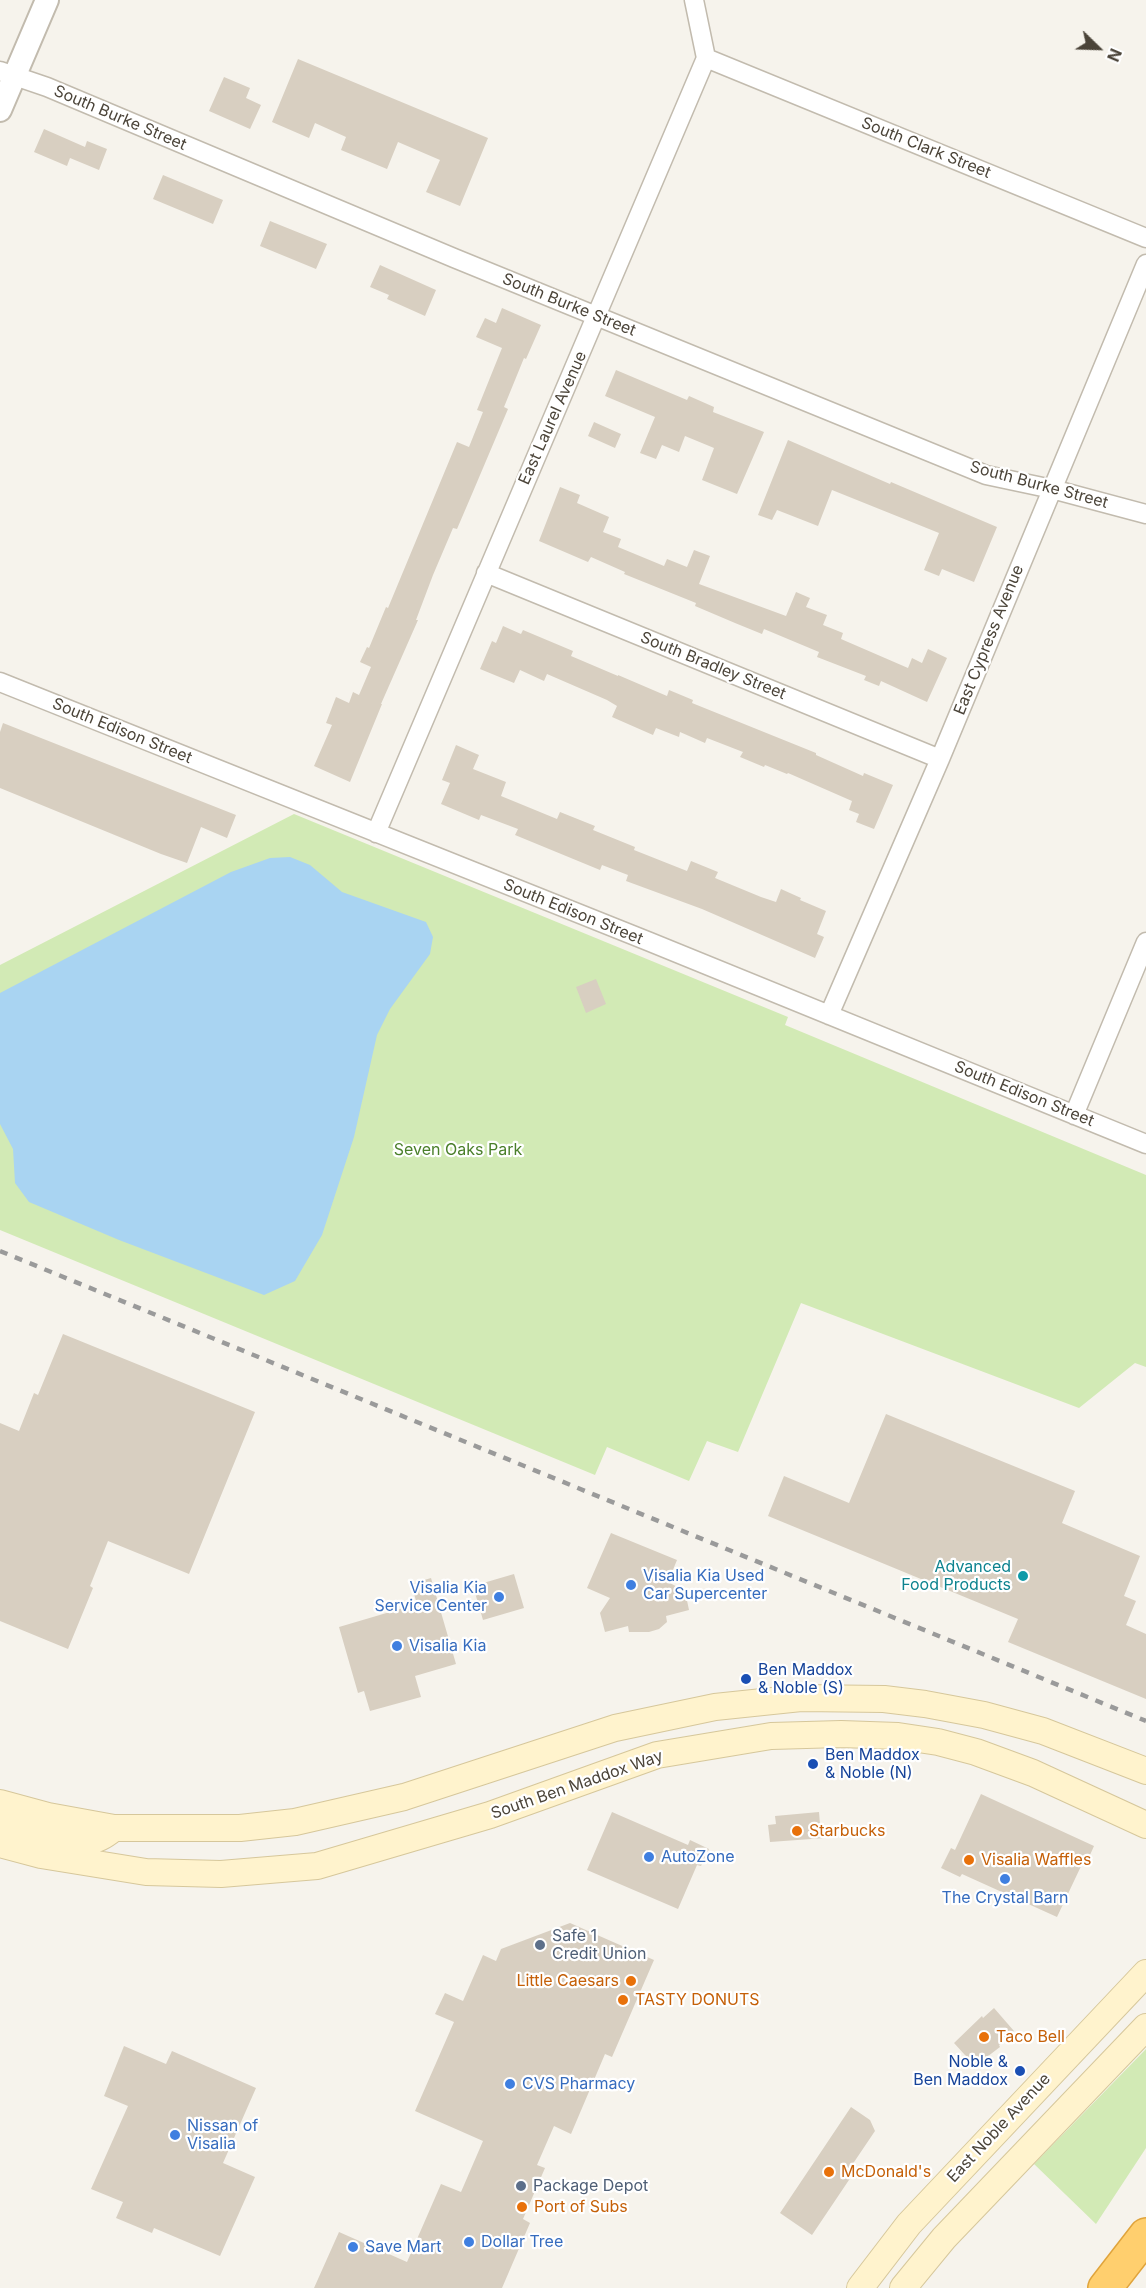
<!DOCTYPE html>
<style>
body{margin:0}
#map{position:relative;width:1146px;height:2288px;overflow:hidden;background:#f6f3ec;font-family:Inter,sans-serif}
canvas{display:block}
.north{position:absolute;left:1068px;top:18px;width:60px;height:60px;-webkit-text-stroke:4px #fff;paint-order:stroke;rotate:113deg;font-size:16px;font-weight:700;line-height:24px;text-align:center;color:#4b4439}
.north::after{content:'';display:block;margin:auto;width:21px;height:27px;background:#4b4439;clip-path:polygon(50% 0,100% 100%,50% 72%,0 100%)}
</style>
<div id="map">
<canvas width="1146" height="2288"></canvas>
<div class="north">N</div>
</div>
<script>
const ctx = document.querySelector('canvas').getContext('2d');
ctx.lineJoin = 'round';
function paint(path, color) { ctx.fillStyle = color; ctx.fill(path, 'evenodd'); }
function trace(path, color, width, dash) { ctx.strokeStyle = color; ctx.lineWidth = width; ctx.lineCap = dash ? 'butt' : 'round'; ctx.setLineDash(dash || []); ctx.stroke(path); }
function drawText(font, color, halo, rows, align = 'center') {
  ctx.font = font + ' Inter,sans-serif'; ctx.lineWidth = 4.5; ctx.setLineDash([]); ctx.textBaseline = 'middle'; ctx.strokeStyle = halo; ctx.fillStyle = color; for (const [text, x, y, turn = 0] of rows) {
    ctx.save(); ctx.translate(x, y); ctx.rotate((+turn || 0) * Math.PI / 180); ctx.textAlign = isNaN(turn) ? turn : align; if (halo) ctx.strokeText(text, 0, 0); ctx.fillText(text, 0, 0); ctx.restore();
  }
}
paint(new Path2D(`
 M294,814L788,1017L785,1025L1146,1175V1367L1135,1363L1079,1408L801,1303L738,1452L707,1441L689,1481L607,1447L595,1475L0,1230V965Z
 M1146,2049V2148L1096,2224L1034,2164Z`), '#d2eab5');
paint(new Path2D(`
 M290,857L310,865L342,892L426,922L433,937L430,954L390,1009L377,1035L354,1137L322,1235L295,1281L264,1295L119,1240L29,1202L15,1183L13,1149L0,1124V993L231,872L270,858Z`), '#a9d4f2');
paint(new Path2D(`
 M298,59L488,138L460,206L426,192L440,160L398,142L387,169L341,150L346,137L315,123L309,138L272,122Z
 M224,77L250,88L246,98L261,105L250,129L209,111Z
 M44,129L85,147L87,141L107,149L99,170L70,158L67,166L34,152Z
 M163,175L223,200L213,224L153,199Z
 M270,221L327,244L316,269L260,246Z
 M380,265L436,290L425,316L387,299L389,295L370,287Z
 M502,308L541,325L526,359L524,358L504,407L508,409L472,494L457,529L453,528L433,575L416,620H418L381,704H382L350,782L314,766L332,725L326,723L336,697L349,703L353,692L359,695L371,667L360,662L367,647L369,648L386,607L388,608L457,442L469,447L483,412L477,410L502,348L476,337L485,318L496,323Z
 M616,370L687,400L689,396L714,407L713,412L764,432L737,494L702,480L714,448L685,436L679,452L662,445L656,459L640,453L655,417L605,396Z
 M594,422L621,434L615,448L588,436Z
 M788,440L890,484L891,482L997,527L974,582L942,569L939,576L924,570L939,533L832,490L818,526L777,510L772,520L758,515Z
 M560,487L580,495L577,503L609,517L603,532L621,539L618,547L664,566L667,559L687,567L694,550L710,556L699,584L786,616L796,592L810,598L806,607L827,615L823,625L843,633L841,639L908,668L912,658L922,663L928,649L947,658L927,702L881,681L879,686L864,680L866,676L817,657L819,652L764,629L762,634L735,623L695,606L696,603L624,574L625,572L591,557L588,562L539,541Z
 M503,626L521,634L523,630L573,651L571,656L618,676V675L667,696L669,690L693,700L692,703L816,753V755L863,776L864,773L893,785L874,829L856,822L859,814L849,810L852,801L788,773L787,774L765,765L764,767L740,757L743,752L707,738L705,743L680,732L679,737L656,728L653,735L612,717L617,706L607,700L547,674L544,681L520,670L514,683L480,669L492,641L496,643Z
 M3,723L236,815L227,838L201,827L187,863L161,854L0,788V732Z
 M456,745L479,755L473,769L506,782L501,796L557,819L560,812L595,826L593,830L635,847L634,850L687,871L691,861L718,872L715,878L761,897L776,902L781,889L801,898L800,900L826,911L817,934L824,937L815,958L702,909L626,881L628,875L602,865L600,870L515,835L518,829L481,815L479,820L441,804L450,783L442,780Z
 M596,979L606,1004L586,1013L576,987Z
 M63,1334L255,1412L189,1574L108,1541L90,1586L93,1588L68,1649L0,1621V1423L19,1431L34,1393L38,1395Z
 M886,1414L1075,1491L1062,1523L1140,1556L1124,1596L1136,1601L1126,1625L1146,1634V1699L1008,1642L1018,1619L768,1516L784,1476L849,1503Z
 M611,1533L677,1560L668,1582L685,1591L689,1610L666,1616L667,1622L659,1629L649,1632H629L628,1626L605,1632L600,1613L610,1598L587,1588Z
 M514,1574L524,1608L483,1620L473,1586Z
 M431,1578L456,1664L415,1676L421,1697L370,1711L364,1691L358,1693L339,1627L417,1604L411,1584Z
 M981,1794L1094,1846L1086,1864L1083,1862L1057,1917L962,1874L960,1877L941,1868L951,1848L955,1850Z
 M612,1812L688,1845L690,1840L709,1849L701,1866L697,1865L678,1909L587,1870Z
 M819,1812L820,1824H824L825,1838L770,1842L768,1825L776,1824L775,1816Z
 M570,1923L654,1960L612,2057L605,2054L571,2134L554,2126L537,2165L545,2168L523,2219L530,2223L502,2288H314L339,2232L407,2262L441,2184L461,2192L483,2141L415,2111L454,2022L435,2014L445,1993L463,2001L483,1955L496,1961L501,1949Z
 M994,2008L1014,2031L999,2045L1000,2047L975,2066L954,2043L982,2016L983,2018Z
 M124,2046L166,2064L172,2051L256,2088L223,2163L255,2177L220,2256L154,2228L152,2233L116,2218L123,2202L91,2189L128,2106L104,2096Z
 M851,2107L870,2120L875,2131L848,2171L853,2174L812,2235L780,2213Z`), '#d8cfc1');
const minor = new Path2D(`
 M706,58L1146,238
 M0,71L47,87L454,258L986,475L1052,489L1146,514
 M486,573L940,759
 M0,682L650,942L1146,1144
 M376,833L706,58L694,0
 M829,1015L940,759L1146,264
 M1074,1115L1146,942`);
const tertiary = new Path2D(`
 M0,110L47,0`);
const secondary = new Path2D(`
 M0,1803L48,1816L114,1828H240L295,1822L404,1797L615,1728L715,1707L801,1698L884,1699L925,1704L984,1715L1043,1731L1146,1771
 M0,1823L83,1842C96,1841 104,1836 114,1828
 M0,1844L41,1855L146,1872L221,1874L317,1866L490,1815L657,1755L771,1736L841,1734L898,1736L938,1742L976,1752L1033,1773L1146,1825
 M860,2288L909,2224L1146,1973
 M903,2288L944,2238L1146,2027`);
const motorway = new Path2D(`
 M1105,2288L1146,2235`);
trace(minor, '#c2bbae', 21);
trace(tertiary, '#c2bbae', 26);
trace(secondary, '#d6c79b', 28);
trace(motorway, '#e0a43c', 36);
trace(minor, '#fff', 18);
trace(tertiary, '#fff', 22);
trace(secondary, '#fff3cd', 26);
trace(motorway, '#ffcf6e', 33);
trace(new Path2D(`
 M0,1251L1146,1721`), '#9a9a9a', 4.5, [8, 8]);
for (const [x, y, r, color] of [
 [1023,1576,6,"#0f9aa8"],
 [631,1585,6,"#3f7fe0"],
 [499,1597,6,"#3f7fe0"],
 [397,1646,6,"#3f7fe0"],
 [746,1679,6,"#1a4fb4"],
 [813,1764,6,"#1a4fb4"],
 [797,1831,6,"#e8710a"],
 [649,1857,6,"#3f7fe0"],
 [969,1860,6,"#e8710a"],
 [1005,1879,6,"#3f7fe0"],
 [540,1945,6,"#5c6f8a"],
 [631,1981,6,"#e8710a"],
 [623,2000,6,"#e8710a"],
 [984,2037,6,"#e8710a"],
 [1020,2071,6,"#1a4fb4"],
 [510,2084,6,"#3f7fe0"],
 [175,2135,6,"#3f7fe0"],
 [829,2172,6,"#e8710a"],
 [521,2186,6,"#5c6f8a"],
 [522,2207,6,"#e8710a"],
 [469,2242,6,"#3f7fe0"],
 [353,2247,6,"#3f7fe0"]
]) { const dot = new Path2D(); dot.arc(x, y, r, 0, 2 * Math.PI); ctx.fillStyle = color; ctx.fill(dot); trace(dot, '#fff', 2); }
drawText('16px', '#4b4439', '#fff', [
 ["South Burke Street",120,118,23],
 ["South Clark Street",926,148,22],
 ["South Burke Street",569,305,22],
 ["East Laurel Avenue",553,418,-66],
 ["South Burke Street",1039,485,15],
 ["East Cypress Avenue",989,640,-68],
 ["South Bradley Street",713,666,22],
 ["South Edison Street",122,731,22],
 ["South Edison Street",573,912,22],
 ["South Edison Street",1024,1094,22],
 ["South Ben Maddox Way",577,1785,-19],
 ["East Noble Avenue",999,2128,-47]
]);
drawText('16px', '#4a7f2a', '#fff', [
 ["Seven Oaks Park",458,1150]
]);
drawText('16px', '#0d838f', '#fff', [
 ["Advanced",1011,1567],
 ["Food Products",1011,1585]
], 'right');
drawText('16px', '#366cbe', '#fff', [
 ["Visalia Kia Used",643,1576],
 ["Car Supercenter",643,1594],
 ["Visalia Kia",487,1588,"right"],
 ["Service Center",487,1606,"right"],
 ["Visalia Kia",409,1646],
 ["AutoZone",661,1857],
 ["The Crystal Barn",1005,1898,"center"],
 ["CVS Pharmacy",522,2084],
 ["Nissan of",187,2126],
 ["Visalia",187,2144],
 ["Dollar Tree",481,2242],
 ["Save Mart",365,2247]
], 'left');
drawText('16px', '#164399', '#fff', [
 ["Ben Maddox",758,1670],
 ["& Noble (S)",758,1688],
 ["Ben Maddox",825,1755],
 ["& Noble (N)",825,1773],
 ["Noble &",1008,2062,"right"],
 ["Ben Maddox",1008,2080,"right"]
], 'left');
drawText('16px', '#c56008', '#fff', [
 ["Starbucks",809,1831],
 ["Visalia Waffles",981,1860],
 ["Little Caesars",619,1981,"right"],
 ["TASTY DONUTS",635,2000],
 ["Taco Bell",996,2037],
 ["McDonald's",841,2172],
 ["Port of Subs",534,2207]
], 'left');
drawText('16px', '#4e5e75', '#fff', [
 ["Safe 1",552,1936],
 ["Credit Union",552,1954],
 ["Package Depot",533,2186]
], 'left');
</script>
